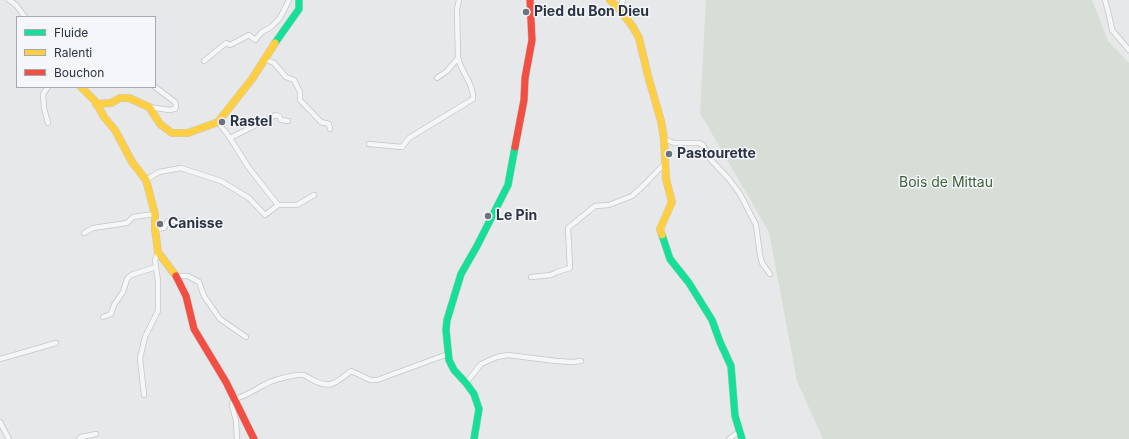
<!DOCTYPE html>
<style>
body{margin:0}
#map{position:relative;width:1129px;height:439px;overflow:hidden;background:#e6e8ea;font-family:Inter,sans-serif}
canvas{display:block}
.legend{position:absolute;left:16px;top:16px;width:140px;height:72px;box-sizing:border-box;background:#f4f6f9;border:1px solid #a4a8b1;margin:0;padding:5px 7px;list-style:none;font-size:12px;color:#2b3445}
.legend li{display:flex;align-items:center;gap:8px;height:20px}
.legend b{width:20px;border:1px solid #a4a8b1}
</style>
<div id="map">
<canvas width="1129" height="439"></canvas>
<ul class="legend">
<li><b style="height:5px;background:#16e098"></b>Fluide</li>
<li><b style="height:5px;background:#ffcf43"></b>Ralenti</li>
<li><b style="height:5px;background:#f24e42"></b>Bouchon</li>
</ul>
</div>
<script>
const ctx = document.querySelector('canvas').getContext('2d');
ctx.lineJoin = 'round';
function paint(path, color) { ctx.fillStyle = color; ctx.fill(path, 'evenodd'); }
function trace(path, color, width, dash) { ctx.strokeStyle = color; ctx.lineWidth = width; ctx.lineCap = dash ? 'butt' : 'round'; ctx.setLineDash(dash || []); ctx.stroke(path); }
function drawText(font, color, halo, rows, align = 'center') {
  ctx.font = font + ' Inter,sans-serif'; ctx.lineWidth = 3; ctx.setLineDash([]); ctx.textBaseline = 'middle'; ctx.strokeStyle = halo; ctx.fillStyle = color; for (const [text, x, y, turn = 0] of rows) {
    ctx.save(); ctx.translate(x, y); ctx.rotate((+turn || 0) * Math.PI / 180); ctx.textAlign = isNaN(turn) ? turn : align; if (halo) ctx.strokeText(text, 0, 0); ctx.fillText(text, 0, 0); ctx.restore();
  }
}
paint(new Path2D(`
 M706,0H1092L1108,41L1129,63V439H823L797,381L769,232L700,113Z`), '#d6ded6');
const street = new Path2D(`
 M9,0L16,5L25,17
 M1105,0L1109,15L1112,30L1129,50
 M619,9L623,0
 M264,59L274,63L286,77L294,80L300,92V100L321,122L329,124L330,129
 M204,61L226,43L230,45L249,35L255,40L262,32L271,27L280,18L289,0
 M437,78L447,71L458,58
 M48,87L43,94L44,108L48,123
 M149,107L169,110L175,109L176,106L175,102L155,87
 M218,122L230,138L249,168L278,205H297L314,195
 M230,138L276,115L279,116L281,120L288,121
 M664,139L674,143H699L703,145L711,160L729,179L740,194L756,225L760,255L762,263L770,274
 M369,144L402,147L409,138L473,99C474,84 461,72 458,58L457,9L459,0
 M146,180L159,172L181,168L221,181L249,198L265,215L278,205
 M155,229L164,228L168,221H183
 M84,233L93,228L127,223L133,217L155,214
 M176,276H188L199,282L204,296L220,319L246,337
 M531,277L551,275L557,272L570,268L568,228L595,206L609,205L632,196L645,184L666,162
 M103,317L111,314L114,305L123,292L127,279L131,275L156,267
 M0,359L56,343
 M466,383L481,364L497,357L508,355L556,361L572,362L581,361
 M144,395L140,358L145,337L158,311V281L155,260L158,252
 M0,422L9,439
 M79,439L81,437L96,434
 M237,439L236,421L232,405L234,399C238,398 242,397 245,395C252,392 258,388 264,385C274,379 285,377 297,375C303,374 306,376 311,379C330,390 336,383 351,371L360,375L370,380H377L448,354
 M729,439L740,431`);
const fast = new Path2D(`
 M275,43L299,9V0
 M662,235L670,259L689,283L712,320L720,342L731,366L735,416L742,439
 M474,439L479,409L474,394L466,383L454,370L449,360L446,330L447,320L461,274L477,246L508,185L515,147`);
const slow = new Path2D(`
 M610,0L619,9L633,27L639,38L648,76L661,121L664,139L666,179L672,202L660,229L662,235
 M81,87L95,101L104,117L115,130L132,162L146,180L155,214V229L158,252L176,276
 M96,104L111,103L120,98H129L149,107L160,124L172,133H188L218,122L252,79L275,43`);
const jam = new Path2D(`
 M515,147L524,100L525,78L532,40L530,0
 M176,276L186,296L194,329L226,382L254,439`);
trace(street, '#c4c6c8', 6);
trace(fast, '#c4c6c8', 8);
trace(slow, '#c4c6c8', 8);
trace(jam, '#c4c6c8', 8);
trace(street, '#f5f6f7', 4.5);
trace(fast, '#16e098', 7);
trace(slow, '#ffcf43', 7);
trace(jam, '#f24e42', 7);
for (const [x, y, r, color] of [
 [526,12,4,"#6c737f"],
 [222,122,4,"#6c737f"],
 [669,154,4,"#6c737f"],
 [488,216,4,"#6c737f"],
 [160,224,4,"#6c737f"]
]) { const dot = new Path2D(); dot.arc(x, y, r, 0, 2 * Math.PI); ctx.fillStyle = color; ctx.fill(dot); trace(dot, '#f4f6f9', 1.5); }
drawText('bold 14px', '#2b3445', '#f4f6f9', [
 ["Pied du Bon Dieu",534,12],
 ["Rastel",230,122],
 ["Pastourette",677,154],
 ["Le Pin",496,216],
 ["Canisse",168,224]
], 'left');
drawText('14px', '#3f6138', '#f4f6f9', [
 ["Bois de Mittau",946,183]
]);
</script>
